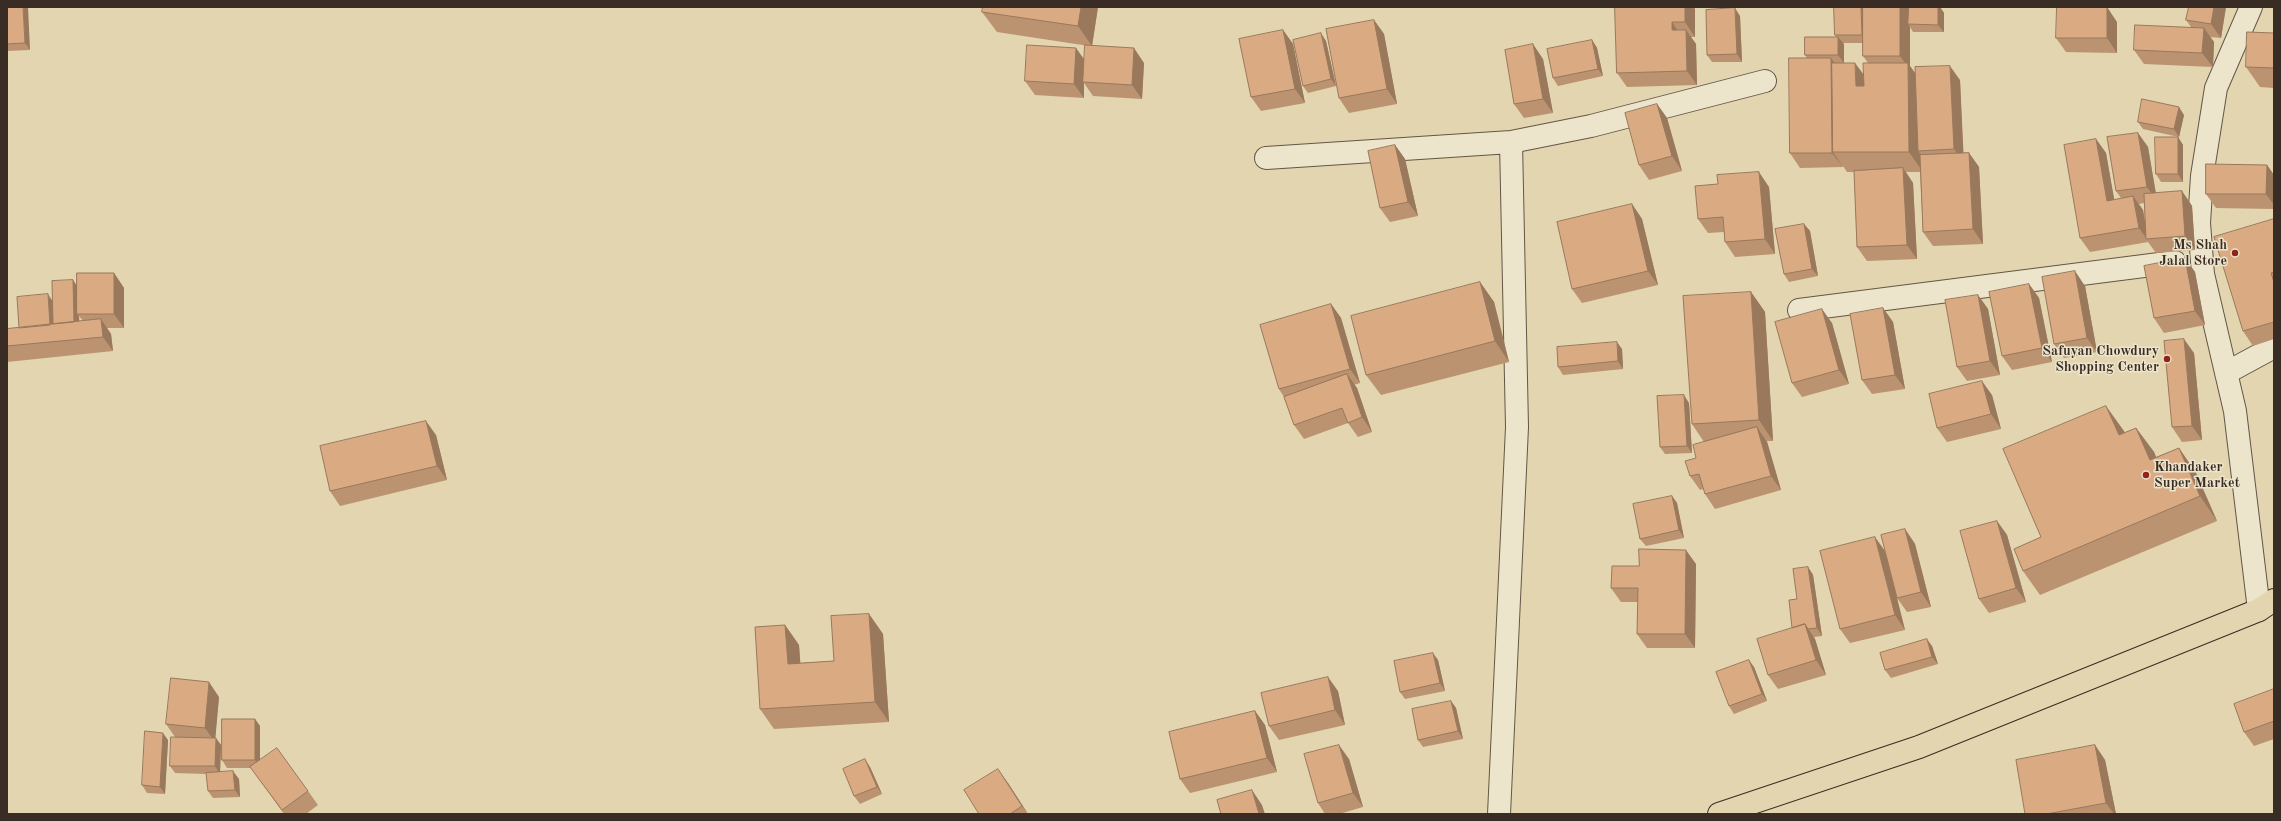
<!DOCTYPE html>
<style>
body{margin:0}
#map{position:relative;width:2281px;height:821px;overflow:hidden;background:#e2d5af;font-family:"Old Standard TT",serif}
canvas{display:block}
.frame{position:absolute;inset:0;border:8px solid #392c24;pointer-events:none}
</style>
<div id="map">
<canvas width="2281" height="821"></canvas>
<div class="frame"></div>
</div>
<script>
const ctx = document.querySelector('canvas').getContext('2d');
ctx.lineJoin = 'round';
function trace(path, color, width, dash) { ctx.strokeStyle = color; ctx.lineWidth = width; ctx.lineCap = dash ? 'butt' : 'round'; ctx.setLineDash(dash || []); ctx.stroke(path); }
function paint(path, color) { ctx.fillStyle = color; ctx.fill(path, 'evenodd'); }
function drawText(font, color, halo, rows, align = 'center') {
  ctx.font = font + ' "Old Standard TT",serif'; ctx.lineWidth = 3; ctx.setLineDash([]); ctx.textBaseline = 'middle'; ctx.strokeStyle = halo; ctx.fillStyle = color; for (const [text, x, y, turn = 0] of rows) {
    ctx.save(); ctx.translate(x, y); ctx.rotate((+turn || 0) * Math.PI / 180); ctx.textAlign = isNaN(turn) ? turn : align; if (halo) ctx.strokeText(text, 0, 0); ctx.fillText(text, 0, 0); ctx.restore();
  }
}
const minor = new Path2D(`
 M2251,7L2216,88L2202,176L2199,223L2203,274L2235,411L2259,610
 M1266,158L1511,142
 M1799,310L2175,262
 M2226,373L2274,347
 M1499,814L1517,427L1511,142L1591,126L1765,81`);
const trunk = new Path2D(`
 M1719,814L1919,747L2259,610L2274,600`);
trace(minor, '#635647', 24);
trace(trunk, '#392c24', 24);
trace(minor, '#ece4cb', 22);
trace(trunk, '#e2d5af', 22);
paint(new Path2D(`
 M7,7L30,50L7,51Z
 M1098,7L1092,46L1144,63L1142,99L1093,96L1084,83V98L1035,95L1025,81L1076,48L1084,60L1089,46L997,32L982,12Z
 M1615,7L1695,9V37H1691L1696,44L1697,85L1627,87L1617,73Z
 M1834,7H1940L1944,13V32H1913L1910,27V66L1915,73L1960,80L1963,153H1969L1979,167L1983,244L1933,246L1923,232L1920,172H1906L1913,183L1917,259L1867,261L1857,247L1854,172H1847L1843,166V167L1800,168L1790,153L1807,58L1805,55L1836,37L1835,35ZM1842,43H1863V56L1868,63L1863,75L1835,63H1844V44Z
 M2189,7H2226L2221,38L2210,37L2214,42L2213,67L2144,64L2134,50L2191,27L2186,20Z
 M1740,16L1742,62H1712L1707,55Z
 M1374,20L1384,34L1397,104L1349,113L1339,98Z
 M2117,22V53L2066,52L2056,38Z
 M1283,30L1293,44L1305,103L1261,111L1251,97Z
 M2274,33V88L2260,87L2246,67Z
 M1592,40L1597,48L1603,76L1558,86L1553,78Z
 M1326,41L1336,86L1308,93L1303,86Z
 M1543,59L1553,113L1524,118L1514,104Z
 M1657,104L1667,118L1682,171L1649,180L1639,165Z
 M2184,115L2179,137L2143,129L2138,122Z
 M2138,133L2148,147L2156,193L2182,191L2192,206L2195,250L2156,253L2148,242L2090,252L2080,238L2096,139L2106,153L2114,200L2121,198L2116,191ZM2144,203L2145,222L2143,210L2139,204Z
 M2178,137L2183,145V182H2161L2156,174Z
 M1395,145L1405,159L1418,216L1390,222L1380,208Z
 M2267,165L2274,175V209L2216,208L2206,194Z
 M1769,187L1775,254L1735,257L1725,242L1724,232L1708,233L1698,219Z
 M1632,204L1642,219L1658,285L1582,303L1572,289Z
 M2274,219V339L2253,346L2243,331Z
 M1804,224L1810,231L1818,276L1789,282L1784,274Z
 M2185,258L2195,272L2205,325L2164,333L2154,318Z
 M114,273L124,288V328H107L111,334L113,351L7,362V329L19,328L52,301L73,280L77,286ZM79,316L83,321L79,322Z
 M1480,282L1494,302L1509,362L1381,395L1366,375Z
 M2029,284L2039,298L2052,362L2012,370L2002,356Z
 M2085,286L2097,352L2064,358L2054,344Z
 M1751,292L1765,312L1773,441H1767L1781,490L1715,509L1705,494L1703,489L1700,490L1690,476L1696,458L1704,442L1692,424Z
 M1978,295L1988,309L2000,375L1967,381L1957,367Z
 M1331,304L1341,318L1360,383L1354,385L1357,388L1372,432L1358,437L1348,423L1304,439L1294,425L1284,397L1279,389Z
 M1883,308L1893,322L1905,389L1872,394L1862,380Z
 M1832,323L1849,384L1802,397L1792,383Z
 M1622,349L1623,369L1563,375L1558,367Z
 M2194,353L2202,440L2182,442L2172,427Z
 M1992,395L2001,429L1947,442L1937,428Z
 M1689,403L1692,453L1665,454L1660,447Z
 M2136,428L2154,452L2156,457L2179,448L2196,473L2217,521L2040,595L2023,571L2041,537L2124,431L2125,433Z
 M436,435L447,480L340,506L330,491Z
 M1672,496L1677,503L1684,538L1646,546L1640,539Z
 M1997,521L2007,535L2026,602L1989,613L1979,599Z
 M1905,529L1915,544L1931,607L1907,612L1897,598L1905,630L1850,643L1840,629L1885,551Z
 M1696,564L1695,648H1647L1637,634L1638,602H1621L1611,588L1639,566Z
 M1808,567L1813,575L1822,636L1814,637L1815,639L1826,675L1778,689L1768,675L1792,628L1797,599Z
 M869,614L883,634L889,722L774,729L760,709L785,625L799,645L800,663L834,661Z
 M1932,646L1938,664L1891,678L1885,670Z
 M1438,660L1445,691L1405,699L1400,692Z
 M1754,667L1767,701L1734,714L1729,706Z
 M2274,689V739L2254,746L2244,732Z
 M1338,691L1345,725L1279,740L1269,726Z
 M219,697L215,738L221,745L220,772L239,779L240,797L213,798L208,791L206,774L175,773L170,766L175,737L166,724Z
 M1451,701L1456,708L1463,739L1423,747L1418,740Z
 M1255,711L1265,725L1277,772L1190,793L1180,779Z
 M255,719L260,726V760L308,791L318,805L306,814H284L251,768H227L222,760Z
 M168,740L165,794L147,793L142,785Z
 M2095,745L2105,760L2116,814H2025Z
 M1349,759L1363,807L1339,814H1325L1318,803Z
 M870,767L882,794L860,804L854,796Z
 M1008,783L1028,814H979Z`), '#bb9371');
paint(new Path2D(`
 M23,7H28L30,50L25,43Z
 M1081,7H1098L1092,46L1078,26Z
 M1685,7H1694L1695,9V37L1685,22Z
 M1861,7H1866L1867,43L1862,35Z
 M1900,7H1910L1908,24L1910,27V66L1922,83L1918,151L1923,157V172L1909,152L1908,67L1900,56Z
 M1938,7H1940L1944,13V32L1938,25Z
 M2107,7L2117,22V53L2107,38Z
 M2214,7H2226L2221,38L2211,24Z
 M1735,8L1740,16L1742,62L1737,54Z
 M1374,20L1384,34L1397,104L1387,89Z
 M1672,22L1682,37L1672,30Z
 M2204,28L2214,42L2213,67L2202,53Z
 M1283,30L1293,44L1305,103L1295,89Z
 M1686,30L1696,44L1697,85L1687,71Z
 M1321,33L1326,41L1336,86L1331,79Z
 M1838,37L1844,44V63L1838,55Z
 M1592,40L1597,48L1603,76L1598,69Z
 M1533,44L1543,59L1553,113L1543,99Z
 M1076,48L1086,62L1083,82L1084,83V98L1074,84Z
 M1134,48L1144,63L1142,99L1132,85Z
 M1831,58L1841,72L1833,152L1843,167L1832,153Z
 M1855,63L1870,83V106L1856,86Z
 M1950,66L1960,80L1964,164L1954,149Z
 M1657,104L1667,118L1682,171L1672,156Z
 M2179,107L2184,115L2179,137L2174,129Z
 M2138,133L2148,147L2157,201L2147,187Z
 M2178,137L2183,145V182L2178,174Z
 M2096,139L2106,153L2117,215L2107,201Z
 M1395,145L1405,159L1418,216L1408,202Z
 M1969,153L1979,167L1983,244L1973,229Z
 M2267,165L2274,175V205L2266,194Z
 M1903,168L1913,183L1917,259L1907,245Z
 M1759,172L1769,187L1775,254L1765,239Z
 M2182,191L2192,206L2195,250L2185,236Z
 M2133,196L2143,210L2148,239H2147L2139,228Z
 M1632,204L1642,219L1658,285L1648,271Z
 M1804,224L1810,231L1818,276L1812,269Z
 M2185,258L2195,272L2205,325L2195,311Z
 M2075,271L2085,286L2097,352L2087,338Z
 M114,273L124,288V328L114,314Z
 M73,280L78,288L77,314L79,316L80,332L74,325Z
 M1480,282L1494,302L1509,362L1495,341Z
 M2029,284L2039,298L2052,362L2042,348Z
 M1751,292L1765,312L1773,441L1759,420Z
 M48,294L53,302L55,326H50Z
 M1978,295L1988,309L2000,375L1990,361Z
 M1331,304L1341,318L1360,383L1350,369Z
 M1883,308L1893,322L1905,389L1895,375Z
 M1822,309L1832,323L1849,384L1839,370Z
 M101,319L111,334L113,351L103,337Z
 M2184,339L2194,353L2202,440L2192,426Z
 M1617,342L1622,349L1623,369L1618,361Z
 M1347,374L1357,388L1372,432L1362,417Z
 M1982,381L1992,395L2001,429L1991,414Z
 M1684,395L1689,403L1692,453L1687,446Z
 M2106,406L2124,431L2136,460L2119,435Z
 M426,421L436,435L447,480L437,466Z
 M1757,427L1767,442L1781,490L1771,476Z
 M2136,428L2154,452L2167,484L2150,460Z
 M2179,448L2196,473L2217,521L2200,496Z
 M1672,496L1677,503L1684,538L1679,530Z
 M1997,521L2007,535L2026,602L2016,588Z
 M1905,529L1915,544L1931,607L1921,592Z
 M1875,537L1885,551L1905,630L1895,615Z
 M1686,550L1696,564L1695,648L1685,634Z
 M1808,567L1813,575L1822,636L1817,628Z
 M869,614L883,634L889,722L875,702Z
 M1805,624L1815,639L1826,675L1816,660Z
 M785,625L799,645L802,684L788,664Z
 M1927,639L1932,646L1938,664L1932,657Z
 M1433,653L1438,660L1445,691L1440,683Z
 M1749,660L1754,667L1767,701L1762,694Z
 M1328,677L1338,691L1345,725L1335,710Z
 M209,682L219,697L215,742L205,728Z
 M1451,701L1456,708L1463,739L1458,731Z
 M1255,711L1265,725L1277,772L1267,758Z
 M255,719L260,726V768L255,760Z
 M163,733L168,740L165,794L160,787Z
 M216,738L221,745L220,774L215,766Z
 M1339,745L1349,759L1363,807L1353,793Z
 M2095,745L2105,760L2116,814H2114L2106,803Z
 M865,759L870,767L882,794L877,787Z
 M998,769L1008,783L1028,814L1022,806Z
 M233,771L239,779L240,797L235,790Z
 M1252,790L1262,805L1265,814H1259Z`), '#99785c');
const building = new Path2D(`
 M7,7H23L25,43L7,44Z
 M983,7H1081L1078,26L982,12Z
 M1615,7H1685V22H1672V30H1686L1687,71L1617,73Z
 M1834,7H1861L1862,35H1835Z
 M1863,7H1900V56H1863Z
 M1909,7H1938V25L1908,24Z
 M2057,7H2107V38H2056Z
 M2189,7H2214L2211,24L2186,20Z
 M1735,8L1737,54L1707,55L1706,10Z
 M1374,20L1387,89L1339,98L1326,29Z
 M2135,25L2204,28L2202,53L2134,50Z
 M1283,30L1295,89L1251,97L1239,39Z
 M2247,32L2274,33V68L2246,67Z
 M1321,33L1331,79L1303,86L1293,40Z
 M1805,37H1838V55H1805Z
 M1592,40L1598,69L1553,78L1547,49Z
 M1533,44L1543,99L1514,104L1505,50Z
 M1027,45L1076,48L1074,84L1025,81Z
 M1085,45L1134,48L1132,85L1083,82Z
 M1789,58H1831L1832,153H1790Z
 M1832,63H1855L1856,86H1864L1863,63H1908L1909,152H1833Z
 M1950,66L1954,149L1918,151L1915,67Z
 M2142,99L2179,107L2174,129L2138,122Z
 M1657,104L1672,156L1639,165L1625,113Z
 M2138,133L2147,187L2116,191L2107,137Z
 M2155,137H2178V174H2156Z
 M2096,139L2107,201L2133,196L2139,228L2080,238L2064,145Z
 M1395,145L1408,202L1380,208L1368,151Z
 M1969,153L1973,229L1923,232L1920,155Z
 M2206,164L2267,165L2266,194H2206Z
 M1903,168L1907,245L1857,247L1854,171Z
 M1759,172L1765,239L1725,242L1723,217L1698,219L1695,186L1718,184L1717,175Z
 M2182,191L2185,236L2146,239L2144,194Z
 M1632,204L1648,271L1572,289L1557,222Z
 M2274,219V272L2271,273L2274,282V322L2243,331L2214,237Z
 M1804,224L1812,269L1784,274L1775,229Z
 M2185,258L2195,311L2154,318L2144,266Z
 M2075,271L2087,338L2054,344L2042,277Z
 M77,273H114V314H77Z
 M73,280L74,322L53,324L52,281Z
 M1480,282L1495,341L1366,375L1351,316Z
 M2029,284L2042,348L2002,356L1989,292Z
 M1751,292L1759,420L1692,424L1683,296Z
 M48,294L50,325L19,328L17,297Z
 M1978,295L1990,361L1957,367L1945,300Z
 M1331,304L1350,369L1279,389L1260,325Z
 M1883,308L1895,375L1862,380L1850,314Z
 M1822,309L1839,370L1792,383L1775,322Z
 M101,319L103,337L7,346V329Z
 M2184,339L2192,426L2172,427L2164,341Z
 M1617,342L1618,361L1558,367L1557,347Z
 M1347,374L1362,417L1348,423L1342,408L1294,425L1284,397Z
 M1982,381L1991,414L1937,428L1929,394Z
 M1684,395L1687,446L1660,447L1657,396Z
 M2106,406L2119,435L2136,428L2150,460L2179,448L2200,496L2023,571L2014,549L2041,537L2003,449Z
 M426,421L437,466L330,491L320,446Z
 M1757,427L1771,476L1705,494L1699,474L1690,476L1685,461L1696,458L1693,445Z
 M1672,496L1679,530L1640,539L1633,504Z
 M1997,521L2016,588L1979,599L1960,531Z
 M1905,529L1921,592L1897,598L1881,535Z
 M1875,537L1895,615L1840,629L1820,551Z
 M1639,549L1686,550L1685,634H1637L1638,588H1611L1612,566H1639Z
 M1808,567L1817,628L1808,629L1805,624L1792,628L1789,600L1797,599L1793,569Z
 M869,614L875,702L760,709L755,627L785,625L788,664L834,661L831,616Z
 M1805,624L1816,660L1768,675L1757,639Z
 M1927,639L1932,657L1885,670L1880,653Z
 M1433,653L1440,683L1400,692L1394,661Z
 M1749,660L1762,694L1729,706L1716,672Z
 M1328,677L1335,710L1269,726L1261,693Z
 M171,678L209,682L205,728L166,724Z
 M2274,689V721L2244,732L2234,704Z
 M1451,701L1458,731L1418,740L1412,709Z
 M1255,711L1267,758L1180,779L1169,732Z
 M222,719H255V760H222Z
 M145,731L163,733L160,787L142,785Z
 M171,737L216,738L215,766H170Z
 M1339,745L1353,793L1318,803L1304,754Z
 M2095,745L2106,803L2046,814H2025L2016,760Z
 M277,748L308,791L282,810L250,767Z
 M865,759L877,787L854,796L843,769Z
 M998,769L1022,806L1010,814H979L964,790Z
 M233,771L235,790L208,791L206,773Z
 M1252,790L1259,814H1221L1217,800Z`);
paint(building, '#daab83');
trace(building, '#99785c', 1);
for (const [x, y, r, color] of [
 [2235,253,4,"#8f2418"],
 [2167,359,4,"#8f2418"],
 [2146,475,4,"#8f2418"]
]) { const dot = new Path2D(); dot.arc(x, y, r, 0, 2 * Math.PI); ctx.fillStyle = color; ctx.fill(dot); trace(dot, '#ece4cb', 1.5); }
drawText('bold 14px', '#392c24', '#ece4cb', [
 ["Ms Shah",2227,245],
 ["Jalal Store",2227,261],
 ["Safuyan Chowdury",2159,351],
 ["Shopping Center",2159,367],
 ["Khandaker",2154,467,"left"],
 ["Super Market",2154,483,"left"]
], 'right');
</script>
